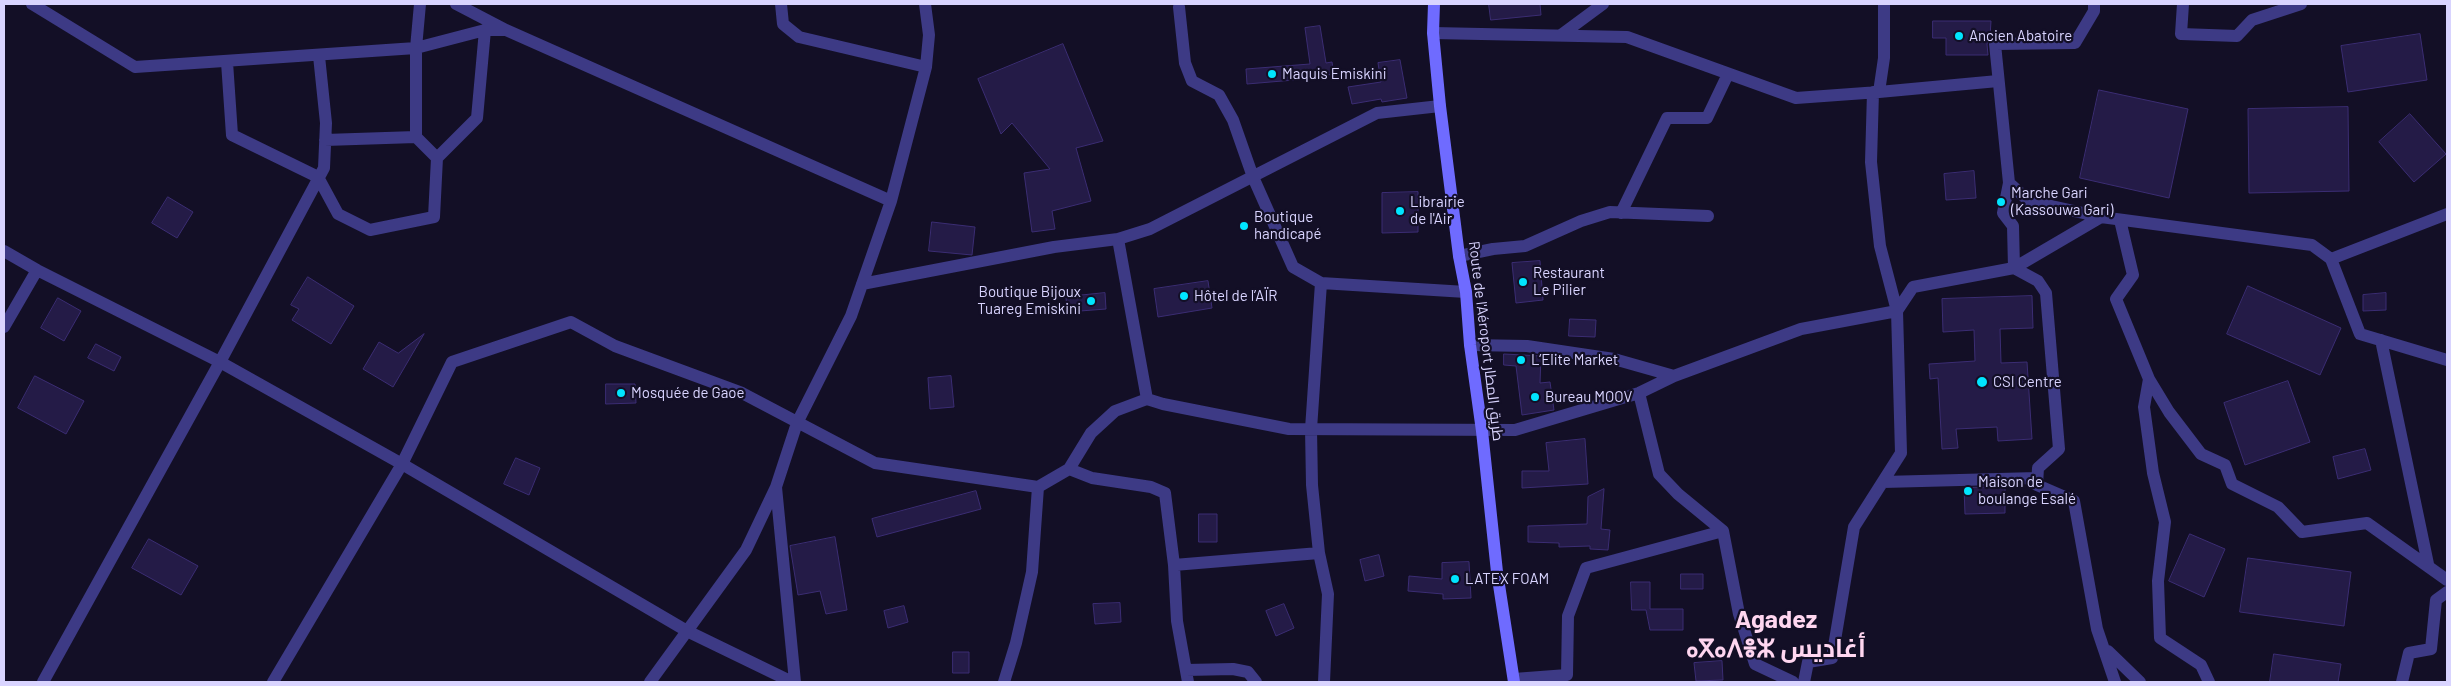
<!DOCTYPE html>
<meta charset="utf-8">
<style>
body{margin:0}
#map{position:relative;width:2451px;height:686px;overflow:hidden;background:#130f26;font-family:Barlow,sans-serif}
canvas{display:block}
.frame{position:absolute;inset:0;border:5px solid #d9d4ff;pointer-events:none}
</style>
<div id="map">
<canvas width="2451" height="686"></canvas>
<div class="frame"></div>
</div>
<script>
const ctx = document.querySelector('canvas').getContext('2d');
ctx.lineJoin = 'round';
function paint(path, color) { ctx.fillStyle = color; ctx.fill(path, 'evenodd'); }
function trace(path, color, width, dash) { ctx.strokeStyle = color; ctx.lineWidth = width; ctx.lineCap = dash ? 'butt' : 'round'; ctx.setLineDash(dash || []); ctx.stroke(path); }
function drawText(font, color, halo, rows, align = 'center') {
  ctx.font = font + ' Barlow,Cairo,"Noto Sans Tifinagh",sans-serif'; ctx.lineWidth = 4.5; ctx.setLineDash([]); ctx.textBaseline = 'middle'; ctx.strokeStyle = halo; ctx.fillStyle = color; for (const [text, x, y, turn = 0] of rows) {
    ctx.save(); ctx.translate(x, y); ctx.rotate((+turn || 0) * Math.PI / 180); ctx.textAlign = isNaN(turn) ? turn : align; if (halo) ctx.strokeText(text, 0, 0); ctx.fillText(text, 0, 0); ctx.restore();
  }
}
const building = new Path2D(`
 M1489,4H1540L1541,15L1491,20Z
 M1933,21H1991L1990,37L1987,44L1988,55H1946V38H1933Z
 M1320,26L1326,63L1332,62L1334,74L1294,80L1247,84L1246,69L1310,64L1305,28Z
 M2420,34L2427,80L2348,92L2341,46Z
 M1063,44L1103,141L1076,148L1091,201L1052,211L1055,229L1032,232L1024,173L1050,169L1012,123L1001,134L978,79Z
 M1400,60L1407,98L1382,102L1381,99L1352,104L1348,87L1381,82L1378,63Z
 M2099,90L2188,109L2169,198L2080,178Z
 M2348,107L2349,191L2249,193L2248,109Z
 M2410,114L2446,154L2414,182L2379,142Z
 M1974,171L1976,198L1946,200L1944,174Z
 M1418,192V232L1382,233V193Z
 M168,197L193,212L177,238L152,223Z
 M932,222L975,227L972,255L929,251Z
 M1540,261L1543,300L1516,303L1512,263Z
 M308,277L354,306L331,344L292,320L299,309L291,305Z
 M1208,281L1212,308L1158,317L1154,289Z
 M2248,286L2341,328L2320,375L2227,334Z
 M1105,293L1106,309L1067,312L1066,297Z
 M2386,293V310L2363,311V295Z
 M2032,296L2033,328L2000,329L2001,363L2027,362L2032,439L1998,441L1997,427L1956,429L1958,448L1942,449L1938,378L1930,379L1929,364L1975,361L1974,330L1943,332L1942,299Z
 M58,298L81,311L64,341L41,328Z
 M1570,319L1596,320L1595,337L1569,336Z
 M424,334L393,387L363,369L379,342L398,353Z
 M96,344L121,357L114,371L88,358Z
 M1504,354L1541,356L1540,383L1550,382L1554,410L1522,415L1516,366L1504,365Z
 M35,376L84,401L66,434L18,408Z
 M951,376L954,407L930,409L928,378Z
 M2288,381L2310,442L2245,465L2224,403Z
 M606,384H635L636,403L606,404Z
 M1585,439L1588,484L1522,488V471H1549L1546,443Z
 M2365,449L2371,470L2338,479L2333,457Z
 M516,458L540,468L529,495L504,484Z
 M2005,487V513L1965,514L1964,488Z
 M1604,489L1601,529L1610,530L1608,550L1590,549V546L1559,547V543L1528,542V526L1587,524L1588,497Z
 M976,491L981,509L877,537L872,519Z
 M1199,514H1217V542H1199Z
 M2190,534L2225,549L2204,597L2169,581Z
 M835,537L847,610L826,614L820,591L798,595L790,546Z
 M149,539L198,566L181,595L132,568Z
 M1379,555L1384,576L1365,581L1360,560Z
 M2248,558L2351,572L2344,626L2240,612Z
 M1469,562L1471,598L1443,599V594L1408,591L1409,576L1442,579V563Z
 M1681,574H1703V589H1681Z
 M1631,582H1650V609H1683V630H1650L1646,610H1632Z
 M1120,603L1121,622L1095,624L1093,604Z
 M1284,604L1294,628L1276,636L1266,611Z
 M904,606L908,622L888,628L884,611Z
 M953,652H969V673H953Z
 M2274,654L2341,664L2338,682H2270Z
 M1722,661L1723,680L1696,681L1694,663Z`);
paint(building, '#241b47');
trace(building, '#3b2d73', 1);
trace(new Path2D(`
 M32,4L135,67L416,48L485,30H506
 M456,4L506,30L891,201
 M781,4L783,24L799,37L926,67
 M1884,4V58L1879,92L1998,81
 M2094,4V11L2075,43L1995,44L2009,183L2029,201L2101,217
 M2183,4L2181,34L2237,36L2252,20L2301,4
 M1179,7L1185,63L1192,81L1219,95L1233,120L1253,177L1293,267L1321,283L1466,292
 M1433,33L1627,37L1796,98L1879,92
 M1561,35L1603,4
 M227,62L232,135L318,177L338,214L370,230L434,217L437,158L477,118L485,30
 M416,137L437,158
 M325,140L416,137V48L420,4
 M2009,183L2003,213L2013,226L2014,268L2038,281L2046,293L2059,449L2038,468L2037,485L2074,501L2097,629L2115,682
 M1621,213L1667,118H1707L1728,74
 M2120,220L2133,275L2116,299L2149,379L2144,407L2153,473L2165,522L2158,581L2160,638L2201,665L2209,682
 M1118,239L1147,399
 M4,251L37,270L220,362L402,464L687,631L792,682
 M1459,256L1493,249L1525,246L1581,221L1610,212L1708,216
 M2331,259L2447,214
 M862,284L1054,247L1118,239L1150,229L1377,113L1440,106
 M4,327L37,270
 M2381,340L2428,564
 M1470,345L1527,346L1614,359L1674,376
 M2149,379L2169,412L2201,454L2225,465L2232,484L2278,507L2302,532L2367,523L2447,580
 M1639,393L1659,474L1678,494L1723,531L1739,614L1755,664L1793,682
 M1069,469L1092,478L1151,487L1165,493L1174,565L1177,621L1188,682
 M1883,482L2037,478
 M776,487L795,682
 M1319,553L1328,594L1324,682
 M1174,565L1319,553L1312,485L1311,429L1321,283
 M2108,651L2140,682
 M1186,670L1233,669L1248,672L1256,682
 M1514,679L1567,675L1568,616L1586,568L1723,531
 M43,682L220,362L324,168L326,123L319,56
 M273,682L402,464L452,362L571,322L615,346L742,393L875,463L1038,487L1069,469L1091,433L1115,411L1147,399L1163,404L1289,429L1515,430L1639,393L1674,376L1801,329L1897,311L1913,287L2014,268L2101,217L2312,245L2331,259L2360,334L2447,360
 M650,682L746,550L776,487L797,423L851,316L891,201L926,67L929,35L925,4
 M1004,682L1016,643L1032,572L1038,487
 M1804,682L1808,662L1832,658L1854,527L1901,453L1897,311L1880,246L1871,162L1873,92
 M2402,682L2409,653L2431,649L2436,600L2447,592`), '#3d3a85', 12);
trace(new Path2D(`
 M1434,4L1433,33L1440,106L1459,256L1466,292L1470,345L1482,431L1497,572L1514,682`), '#6f6bff', 12);
for (const [x, y, r, color] of [
 [1959,36,5,"#00e5ff"],
 [1272,74,5,"#00e5ff"],
 [2001,202,5,"#00e5ff"],
 [1400,211,5,"#00e5ff"],
 [1244,226,5,"#00e5ff"],
 [1523,282,5,"#00e5ff"],
 [1184,296,5,"#00e5ff"],
 [1091,301,5,"#00e5ff"],
 [1521,360,5,"#00e5ff"],
 [1982,382,6,"#00e5ff"],
 [621,393,5,"#00e5ff"],
 [1535,397,5,"#00e5ff"],
 [1968,491,5,"#00e5ff"],
 [1455,579,5,"#00e5ff"]
]) { const dot = new Path2D(); dot.arc(x, y, r, 0, 2 * Math.PI); ctx.fillStyle = color; ctx.fill(dot); trace(dot, '#130f26', 2); }
drawText('15px', '#d9d4ff', '#130f26', [
 ["Ancien Abatoire",1969,36],
 ["Maquis Emiskini",1282,74],
 ["Marche Gari",2011,193],
 ["(Kassouwa Gari)",2011,210],
 ["Librairie",1410,202],
 ["de l'Air",1410,219],
 ["Boutique",1254,217],
 ["handicapé",1254,234],
 ["Restaurant",1533,273],
 ["Le Pilier",1533,290],
 ["Boutique Bijoux",1081,292,"right"],
 ["Tuareg Emiskini",1081,309,"right"],
 ["Hôtel de l’AÏR",1194,296],
 ["L’Elite Market",1531,360],
 ["CSI Centre",1993,382],
 ["Mosquée de Gaoe",631,393],
 ["Bureau MOOV",1545,397],
 ["Maison de",1978,482],
 ["boulange Esalé",1978,499],
 ["LATEX FOAM",1465,579]
], 'left');
drawText('15px', '#d9d4ff', '#130f26', [
 ["Route de l'Aéroport طريق المطار",1486,341,83]
]);
drawText('bold 25px', '#ffd6f0', '#130f26', [
 ["Agadez",1776,620],
 ["ⴰⴳⴰⴷⴻⵣ أغاديس",1776,649]
]);
</script>
